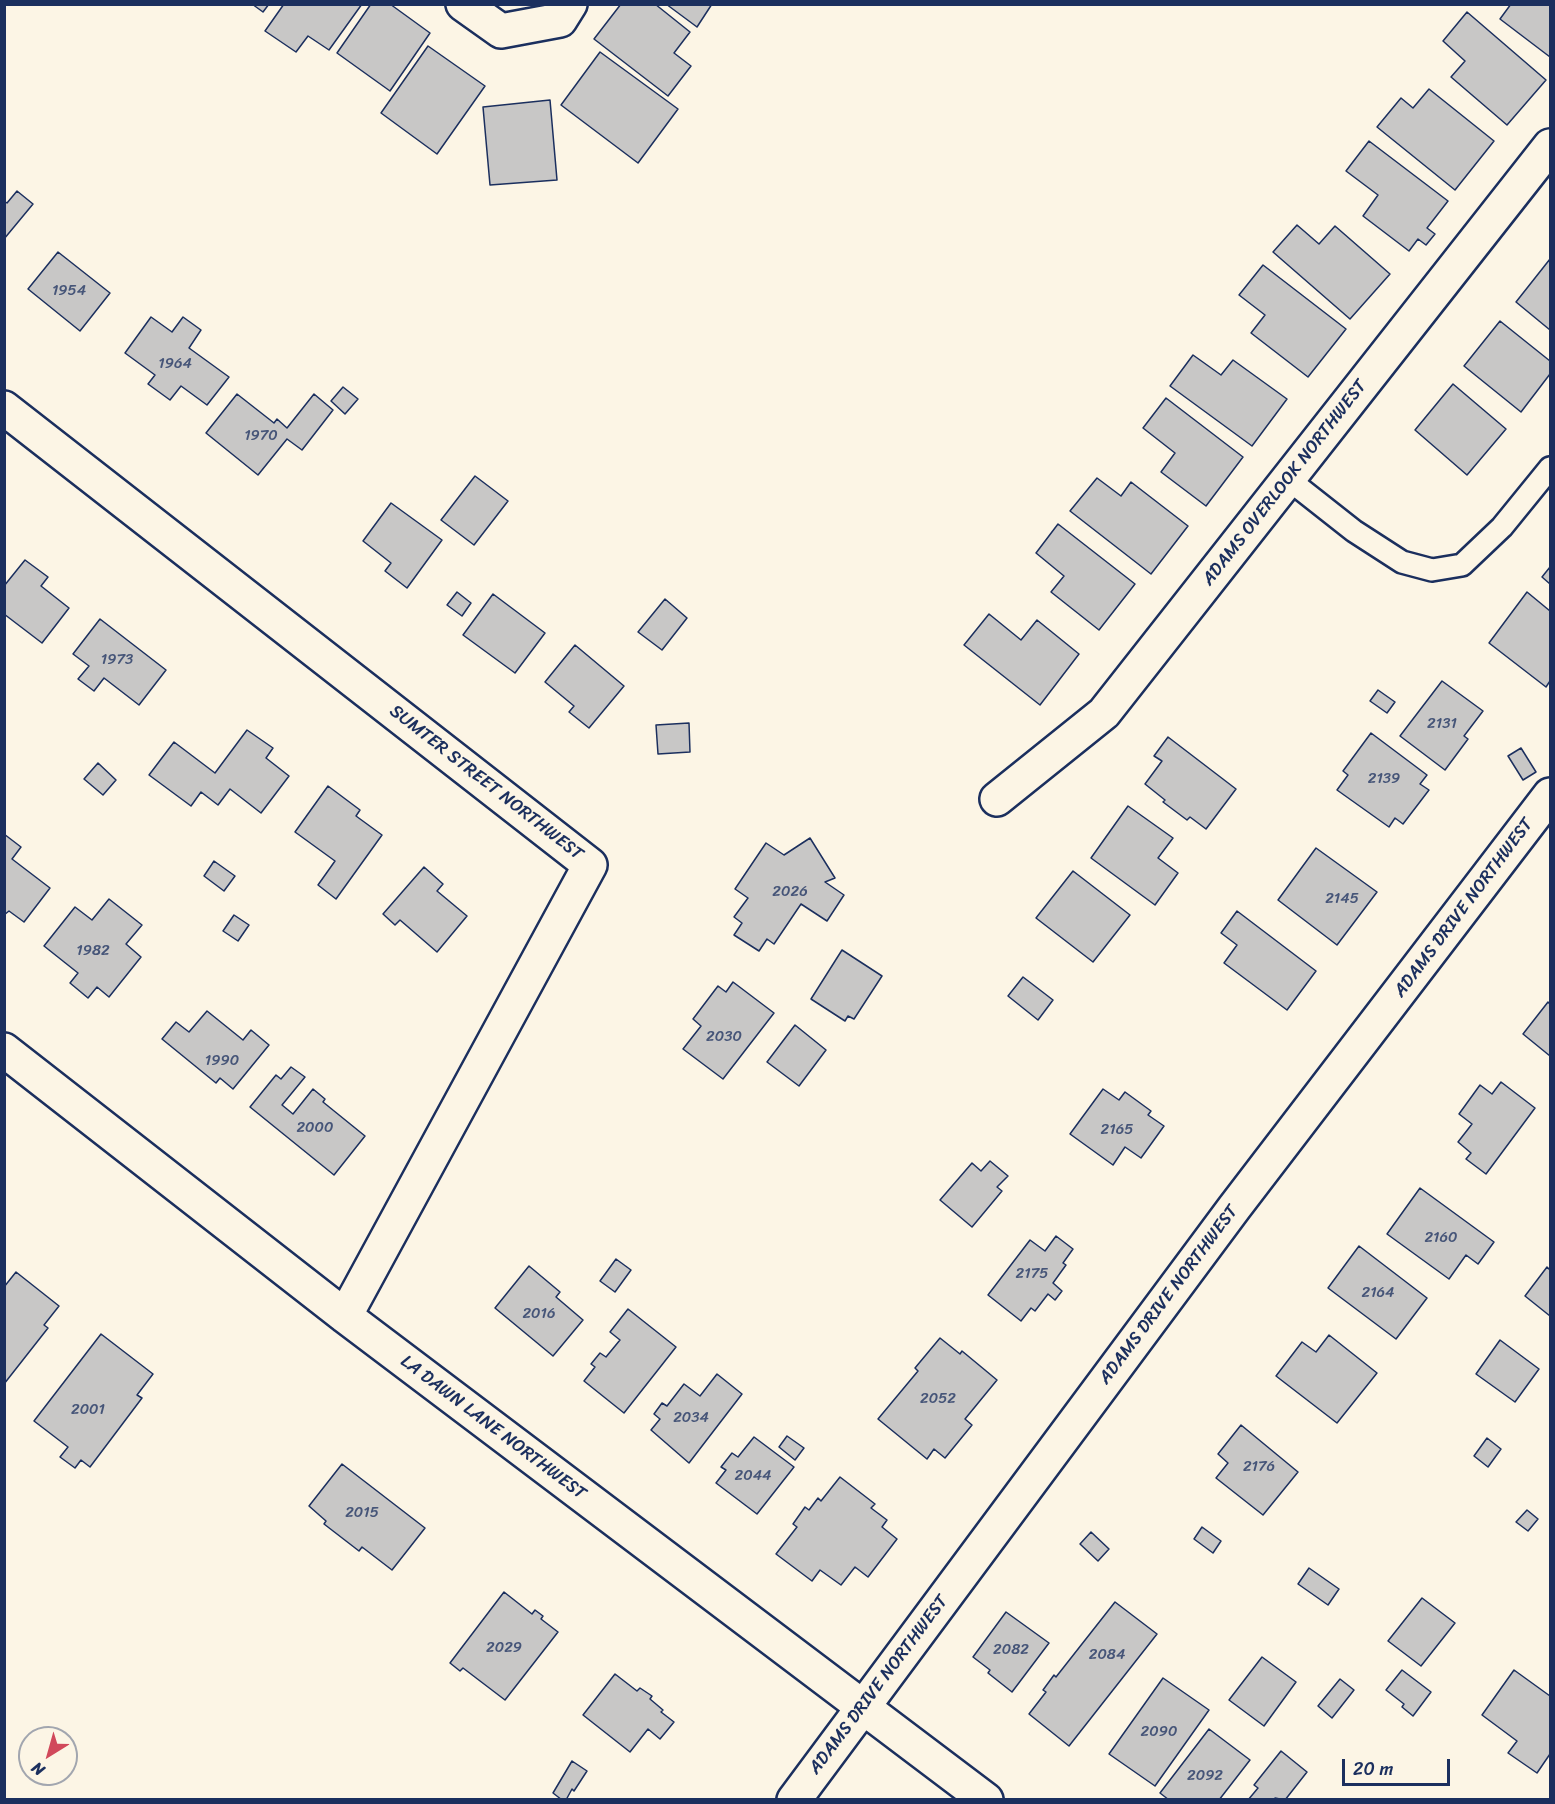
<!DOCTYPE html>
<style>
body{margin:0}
#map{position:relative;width:1555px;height:1804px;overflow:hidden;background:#fcf5e5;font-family:Sriracha,sans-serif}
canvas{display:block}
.frame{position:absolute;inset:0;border:6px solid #1b2f5e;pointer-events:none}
.north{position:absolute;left:18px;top:1726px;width:60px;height:60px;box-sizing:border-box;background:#fcf5e5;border:2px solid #a2a6af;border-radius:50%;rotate:217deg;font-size:16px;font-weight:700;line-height:24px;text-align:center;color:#1b2f5e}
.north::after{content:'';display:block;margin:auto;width:21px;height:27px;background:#d1495b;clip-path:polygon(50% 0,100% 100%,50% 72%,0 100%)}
.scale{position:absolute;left:1342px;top:1759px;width:108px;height:27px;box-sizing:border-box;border:3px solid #1b2f5e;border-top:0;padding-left:8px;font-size:18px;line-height:21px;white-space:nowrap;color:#1b2f5e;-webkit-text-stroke:4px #fcf5e5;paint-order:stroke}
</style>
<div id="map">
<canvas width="1555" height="1804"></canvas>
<div class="frame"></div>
<div class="north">N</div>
<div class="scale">20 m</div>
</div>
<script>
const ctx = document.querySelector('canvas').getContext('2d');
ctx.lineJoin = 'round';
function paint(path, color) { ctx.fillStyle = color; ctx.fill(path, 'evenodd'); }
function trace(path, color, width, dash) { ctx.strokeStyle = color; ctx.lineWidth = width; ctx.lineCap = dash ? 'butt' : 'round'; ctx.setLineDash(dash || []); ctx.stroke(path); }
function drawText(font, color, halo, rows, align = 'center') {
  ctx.font = font + ' Sriracha,sans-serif'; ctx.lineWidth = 6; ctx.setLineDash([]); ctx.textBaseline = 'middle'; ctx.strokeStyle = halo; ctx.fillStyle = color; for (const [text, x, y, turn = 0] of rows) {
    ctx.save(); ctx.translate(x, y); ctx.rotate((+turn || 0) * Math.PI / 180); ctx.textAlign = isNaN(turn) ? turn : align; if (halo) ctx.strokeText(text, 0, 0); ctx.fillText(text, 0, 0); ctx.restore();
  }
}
const building = new Path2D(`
 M252,4H269L263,12Z
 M284,4H362L329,50L308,36L296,52L265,31Z
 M371,4H390L430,33L390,91L337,53Z
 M621,4H655L690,32L674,53L691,66L668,96L594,39Z
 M666,4H712L697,27Z
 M1511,4H1550V57L1500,19Z
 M1467,12L1546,80L1507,125L1451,77L1465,61L1443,41Z
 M428,46L485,86L437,154L381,113Z
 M600,52L678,109L638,163L561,105Z
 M1429,89L1494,141L1455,190L1377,127L1401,98L1413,108Z
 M550,100L557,180L490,185L483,107Z
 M1369,141L1448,201L1427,228L1435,234L1426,245L1418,239L1409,251L1363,216L1378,195L1346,171Z
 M17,191L33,204L4,239V201L7,203Z
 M1297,225L1319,244L1335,226L1390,274L1350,319L1273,252Z
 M58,252L110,293L80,331L28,289Z
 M1550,259V330L1516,302Z
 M1263,265L1346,329L1308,377L1251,333L1265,315L1239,295Z
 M151,317L172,332L183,317L201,330L189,348L229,377L207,405L181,386L170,400L148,384L155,375L125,353Z
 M1500,321L1550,361V374L1521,412L1464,366Z
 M1193,355L1221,375L1233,360L1287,399L1252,446L1170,386Z
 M1453,384L1506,429L1467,475L1415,430Z
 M343,387L358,399L345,414L331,401Z
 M237,394L274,423L277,419L287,428L314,394L333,410L302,450L287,439L258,475L206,433Z
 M1166,398L1243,457L1206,506L1161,472L1175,453L1143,428Z
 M475,476L508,501L474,545L441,520Z
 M1097,478L1121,496L1131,482L1188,526L1151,574L1070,511Z
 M391,503L442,540L407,588L385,571L391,563L363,541Z
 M1058,524L1135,584L1099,630L1051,592L1064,576L1036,553Z
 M25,560L48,577L41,586L69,608L42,643L4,614V586Z
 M1550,567V584L1542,577Z
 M457,592L471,603L462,616L447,605Z
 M1527,592L1550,611V681L1546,687L1489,643Z
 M493,594L545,633L515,673L463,635Z
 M665,599L687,618L662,650L638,632Z
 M989,614L1021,640L1037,620L1079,654L1040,705L964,645Z
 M100,619L166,670L139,705L104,678L94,691L78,679L89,666L73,654Z
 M575,645L624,686L589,728L569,712L574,706L545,682Z
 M1442,681L1483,711L1464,736L1468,739L1445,770L1400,736Z
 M1378,690L1395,702L1387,713L1370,701Z
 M689,723L690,752L658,754L656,725Z
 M247,730L273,748L266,758L289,776L261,813L230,789L218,805L201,792L191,806L149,775L174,742L215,773Z
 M1371,733L1427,775L1420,784L1429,790L1403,824L1395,818L1389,827L1337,790L1348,775L1343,771Z
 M1168,737L1236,789L1206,829L1190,817L1187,820L1163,802L1165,800L1145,784L1162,761L1154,756Z
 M1521,748L1536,772L1523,780L1508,756Z
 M98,763L116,780L103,795L84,779Z
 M328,786L360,810L356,816L382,835L336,899L318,885L335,861L295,832Z
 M1128,806L1173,838L1158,858L1178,873L1155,905L1091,858Z
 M4,834L21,847L12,859L50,888L24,922L9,911L4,915Z
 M810,838L835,878L825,882L844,895L827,921L801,904L774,944L767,939L759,951L734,935L742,923L734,917L748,898L735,889L766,843L784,855Z
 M1316,848L1377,892L1337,945L1278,900Z
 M214,861L235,876L224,891L204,876Z
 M424,867L443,884L437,891L467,916L437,952L400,920L395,925L383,914Z
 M1073,871L1130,915L1093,962L1036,918Z
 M109,899L142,925L126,944L141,957L109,997L97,987L88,998L70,983L78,973L44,946L75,907L92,920Z
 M1237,911L1316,971L1287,1010L1224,963L1237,945L1221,933Z
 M234,915L249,925L238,941L223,931Z
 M842,950L882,976L854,1019L848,1016L845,1021L811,999Z
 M1023,977L1053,1000L1038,1020L1008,996Z
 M733,982L774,1013L723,1079L683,1049L701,1026L693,1019L718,986L726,992Z
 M1548,1002L1550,1004V1056L1523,1034Z
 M207,1011L243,1040L251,1030L269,1045L233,1089L220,1078L216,1083L162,1039L176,1022L189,1032Z
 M795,1025L826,1050L799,1086L767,1062Z
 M291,1067L305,1077L282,1105L293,1114L313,1089L325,1099L323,1102L365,1136L334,1175L250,1107L276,1075L281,1079Z
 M1501,1082L1535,1108L1486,1174L1466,1159L1471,1153L1458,1142L1472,1124L1459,1114L1480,1085L1492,1094Z
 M1103,1089L1119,1100L1125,1092L1151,1111L1148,1115L1164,1126L1141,1158L1125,1147L1113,1165L1070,1134Z
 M990,1161L1008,1176L997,1187L1002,1191L972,1227L940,1200L972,1163L981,1171Z
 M1420,1188L1494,1242L1478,1264L1466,1255L1449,1279L1387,1234Z
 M1056,1236L1073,1249L1063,1263L1066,1265L1053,1283L1062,1291L1055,1300L1048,1294L1035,1311L1031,1308L1021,1321L988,1295L1030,1240L1045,1251Z
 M1359,1246L1427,1298L1396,1339L1328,1288Z
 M616,1259L631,1270L615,1292L600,1281Z
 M529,1266L560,1292L556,1297L583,1320L553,1356L495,1308Z
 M1547,1267L1550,1270V1316L1525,1296Z
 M16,1272L59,1306L44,1325L48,1328L4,1384V1287Z
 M628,1309L676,1347L624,1413L584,1381L595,1367L591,1364L600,1353L606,1357L620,1340L610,1332Z
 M101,1334L153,1374L137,1395L142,1398L90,1467L81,1460L75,1468L60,1457L68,1447L34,1421Z
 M1329,1335L1377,1373L1337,1423L1276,1376L1302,1342L1316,1352Z
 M940,1338L960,1354L962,1351L997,1380L965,1419L972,1425L945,1458L934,1449L927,1459L878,1419L918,1371L915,1368Z
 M1500,1340L1539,1369L1515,1402L1476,1374Z
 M717,1374L742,1394L689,1463L651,1430L660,1419L654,1414L662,1403L667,1406L684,1384L700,1396Z
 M1241,1425L1298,1472L1263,1515L1216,1478L1228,1463L1218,1454Z
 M787,1436L804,1448L795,1460L779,1447Z
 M754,1437L794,1467L757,1514L716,1483L726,1470L721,1467L732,1453L738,1457Z
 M1487,1438L1501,1449L1488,1467L1474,1456Z
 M342,1464L425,1528L392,1570L362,1547L359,1551L324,1524L326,1521L309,1506Z
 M840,1477L875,1504L871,1508L887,1520L882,1527L897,1539L868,1577L855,1567L841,1585L820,1570L812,1581L776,1554L797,1527L793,1524L805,1507L809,1510L818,1498L821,1501Z
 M1527,1510L1538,1519L1528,1531L1516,1522Z
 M1202,1527L1221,1541L1213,1553L1194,1539Z
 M1091,1532L1109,1549L1098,1561L1080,1544Z
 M1309,1568L1339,1589L1328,1605L1298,1584Z
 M504,1592L532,1614L535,1610L543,1616L541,1619L558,1632L505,1700L463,1668L460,1671L450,1663Z
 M1422,1598L1455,1623L1421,1666L1388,1641Z
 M1115,1602L1157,1634L1069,1746L1029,1714L1046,1692L1043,1690L1054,1675L1056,1677Z
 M1006,1612L1049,1643L1012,1692L988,1673L990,1670L973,1657Z
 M1262,1657L1296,1682L1264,1726L1229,1700Z
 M1402,1670L1431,1692L1413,1716L1402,1707L1404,1704L1386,1690Z
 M1514,1670L1550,1696V1754L1537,1773L1508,1753L1517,1741L1482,1715Z
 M615,1674L637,1691L640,1688L652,1696L650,1699L663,1710L661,1712L674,1722L660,1739L648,1729L630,1752L583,1715Z
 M1163,1678L1209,1710L1155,1786L1109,1754Z
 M1340,1679L1354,1690L1332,1718L1318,1706Z
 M1209,1729L1250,1760L1219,1800H1169L1160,1793Z
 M1281,1751L1307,1772L1285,1800L1275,1798L1274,1800H1248L1258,1788L1254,1785Z
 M572,1761L587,1771L574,1791L572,1789L566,1800H562L553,1793Z`);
paint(building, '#c8c7c6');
trace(building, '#1b2f5e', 1.5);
const service = new Path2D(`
 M1288,479L1354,531L1402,562L1432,570L1462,565L1502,527L1550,468`);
const minor = new Path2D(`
 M463,4L501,31L560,20L570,4
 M4,408L590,865L345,1316
 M997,799L1104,713L1550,146
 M4,1050L345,1316L986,1800
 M794,1800L1234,1208L1550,795`);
trace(service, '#1b2f5e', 26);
trace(minor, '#1b2f5e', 38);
trace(service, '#fcf5e5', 21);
trace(minor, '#fcf5e5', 33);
drawText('15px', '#465578', null, [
 ["1954",69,291],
 ["1964",175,364],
 ["1970",261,436],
 ["1973",117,660],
 ["2131",1442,724],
 ["2139",1384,779],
 ["2026",790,892],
 ["2145",1342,899],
 ["1982",93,951],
 ["2030",724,1037],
 ["1990",222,1061],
 ["2000",315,1128],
 ["2165",1117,1130],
 ["2160",1441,1238],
 ["2175",1032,1274],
 ["2164",1378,1293],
 ["2016",539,1314],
 ["2052",938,1399],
 ["2001",88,1410],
 ["2034",691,1418],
 ["2176",1259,1467],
 ["2044",753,1476],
 ["2015",362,1513],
 ["2029",504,1648],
 ["2082",1011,1650],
 ["2084",1107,1655],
 ["2090",1159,1732],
 ["2092",1205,1776]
]);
drawText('18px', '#1b2f5e', '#fcf5e5', [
 ["ADAMS OVERLOOK NORTHWEST",1285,483,-52],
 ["SUMTER STREET NORTHWEST",486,783,38],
 ["ADAMS DRIVE NORTHWEST",1464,908,-53],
 ["ADAMS DRIVE NORTHWEST",1169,1295,-53],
 ["LA DAWN LANE NORTHWEST",493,1428,37],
 ["ADAMS DRIVE NORTHWEST",879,1685,-53]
]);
</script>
